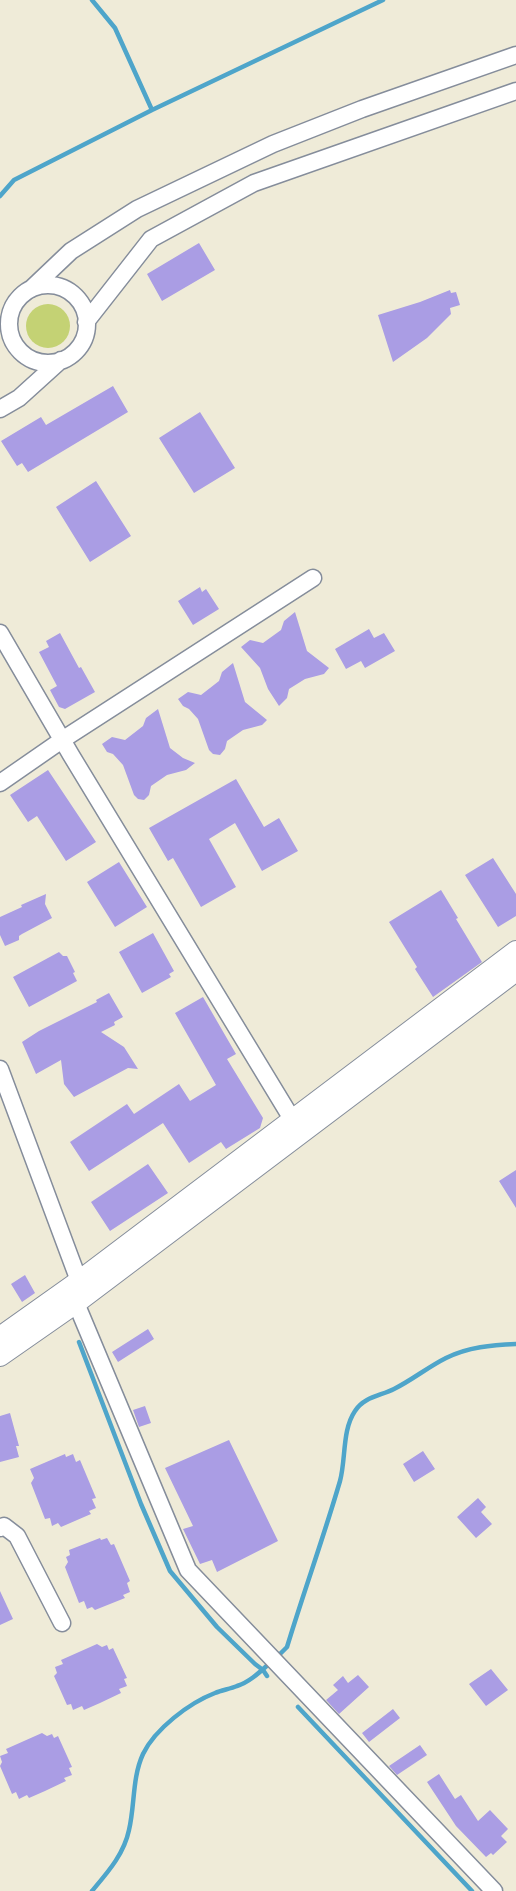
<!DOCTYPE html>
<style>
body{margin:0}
canvas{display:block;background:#efebd8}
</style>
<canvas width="516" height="1891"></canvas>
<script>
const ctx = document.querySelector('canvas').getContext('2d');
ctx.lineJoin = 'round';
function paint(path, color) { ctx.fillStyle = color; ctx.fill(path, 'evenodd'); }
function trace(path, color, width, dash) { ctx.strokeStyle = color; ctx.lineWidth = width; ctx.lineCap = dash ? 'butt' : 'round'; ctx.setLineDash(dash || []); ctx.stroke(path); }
paint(new Path2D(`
 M26 326a22 22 0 1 1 44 0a22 22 0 1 1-44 0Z`), '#c4d274');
trace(new Path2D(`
 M92,0L115,28L152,110
 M0,196L14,180L152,110L383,0
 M79,1342L141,1504L170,1571L217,1627L255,1664L263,1670L267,1676
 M277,1657L287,1647C304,1591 324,1536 340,1481C346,1459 342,1430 355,1411C364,1397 380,1396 394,1389C412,1380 428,1367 446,1358C468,1347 492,1345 516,1344
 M298,1707L472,1891
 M92,1891C108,1872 124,1854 129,1830C135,1805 132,1778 143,1754C155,1729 189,1703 215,1693C222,1690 230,1689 237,1686C250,1682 261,1671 271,1662`), '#4ea5ca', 4.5);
paint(new Path2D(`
 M199,243L215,270L162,301L147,274Z
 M450,290L451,293L456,292L460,305L450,308L451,314L427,338L393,362L378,315L420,302Z
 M113,386L128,412L28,472L22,463L17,466L1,441L41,417L46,425Z
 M200,412L235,468L194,493L159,438Z
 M96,481L131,536L90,562L56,507Z
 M200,587L202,592L206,589L219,609L193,625L178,601Z
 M295,612L307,651L329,668L324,674L305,679L289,689L287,698L279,706L268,689L260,668L241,647L250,640L263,643L281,630L284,621Z
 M369,629L374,638L384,633L395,651L365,668L361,661L346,669L335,649Z
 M60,633L79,668L81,667L95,692L65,709L59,707L50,690L57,686L39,652L49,647L46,641Z
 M233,663L245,702L267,720L262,725L243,730L227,741L225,749L220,755L213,754L209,750L198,719L189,709L183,706L178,699L188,692L201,695L219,681L222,672Z
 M158,709L170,748L183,758L195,763L186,770L167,775L151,786L149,795L144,800L138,799L134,795L123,765L113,754L107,752L102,744L112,737L125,740L143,726L146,718Z
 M48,770L96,842L66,861L37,816L28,822L10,795Z
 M236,779L264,827L279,818L298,851L262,871L235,823L209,839L236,887L201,907L173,858L168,861L149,828Z
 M493,858L516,894V916L498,927L465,875Z
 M119,862L147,907L115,927L87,882Z
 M441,890L458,918L456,919L482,962L433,997L415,969L417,967L389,922Z
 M46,894L45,904L52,918L22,934L19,936V940L5,946L0,935V917L22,907L21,905Z
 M153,933L174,971L169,974L171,977L142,993L119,952Z
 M59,952L63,956H67L75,972L73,973L77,981L29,1007L13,977Z
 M109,993L123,1017L114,1022L115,1025L101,1032L124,1047L138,1069L128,1068L74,1097L64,1084L61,1060L36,1074L22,1042L39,1031L97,1002L96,1000Z
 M203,997L236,1054L227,1059L263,1118L260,1128L226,1149L221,1142L189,1163L163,1123L89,1171L70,1142L127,1104L134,1114L179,1084L190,1101L216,1085L175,1013Z
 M148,1164L168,1193L110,1231L91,1202Z
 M516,1170V1208L499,1181Z
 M25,1275L35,1293L22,1302L11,1284Z
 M148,1329L154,1339L118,1362L112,1352Z
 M145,1406L151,1423L139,1427L133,1410Z
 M10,1413L19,1446H16L19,1457L0,1462V1416Z
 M229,1440L278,1541L217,1572L212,1560L200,1564L183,1529L193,1526L165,1468Z
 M423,1451L435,1469L414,1482L403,1464Z
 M65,1454L66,1457L73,1454L76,1462L80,1460L96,1498L92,1499L96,1508L89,1511L91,1514L61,1527L58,1523L52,1526L50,1518L45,1519L31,1483L34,1478L30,1469Z
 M478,1498L486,1507L481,1512L492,1524L476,1538L457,1517Z
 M100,1538L101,1540L107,1538L111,1545L114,1544L130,1581L127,1583L130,1592L123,1595L125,1598L95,1610L92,1607L87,1609L84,1601L79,1603L65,1567L68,1562L66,1557L70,1555L69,1550Z
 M0,1591L13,1619L0,1625Z
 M97,1644L102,1647L107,1645L109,1650L113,1648L127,1678L124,1679L127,1686L119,1689L121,1693L100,1703L84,1710L82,1706L73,1710L71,1704L67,1705L54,1676L57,1673L55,1667L63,1664L61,1660Z
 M491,1669L508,1690L486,1706L469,1684Z
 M358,1675L369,1687L339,1714L326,1700L338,1690L333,1685L343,1676L348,1683Z
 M393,1709L400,1718L369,1742L362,1733Z
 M42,1733L47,1736L52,1734L54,1738L58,1736L72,1767L69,1768L72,1775L64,1778L66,1781L45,1791L29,1798L27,1795L19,1799L16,1792L12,1794L0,1766L2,1762L0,1756L8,1753L6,1749Z
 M420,1745L427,1755L397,1775L389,1766Z
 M439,1774L455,1799L461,1795L478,1821L490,1810L508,1829L501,1836L507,1842L493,1855L491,1853L486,1857L456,1826L427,1782Z`), '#aa9de4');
const minor = new Path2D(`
 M9 324a39 39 0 1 1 78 0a39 39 0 1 1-78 0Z
 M31,289L71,251L137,209L273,144L362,109L516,55
 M86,322L151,239L254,183L516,91
 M0,409L19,398L61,360
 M0,633L71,755L292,1119
 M0,783L62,740L313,578
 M0,1069L79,1281L76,1303L188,1570L494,1891
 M0,1528L4,1526L17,1536L62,1623`);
const major = new Path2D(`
 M0,1337L79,1281L516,951
 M0,1356L76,1303L516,971`);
trace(minor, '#858d9b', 19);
trace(major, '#858d9b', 22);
trace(minor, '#fff', 16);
trace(major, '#fff', 20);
</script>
